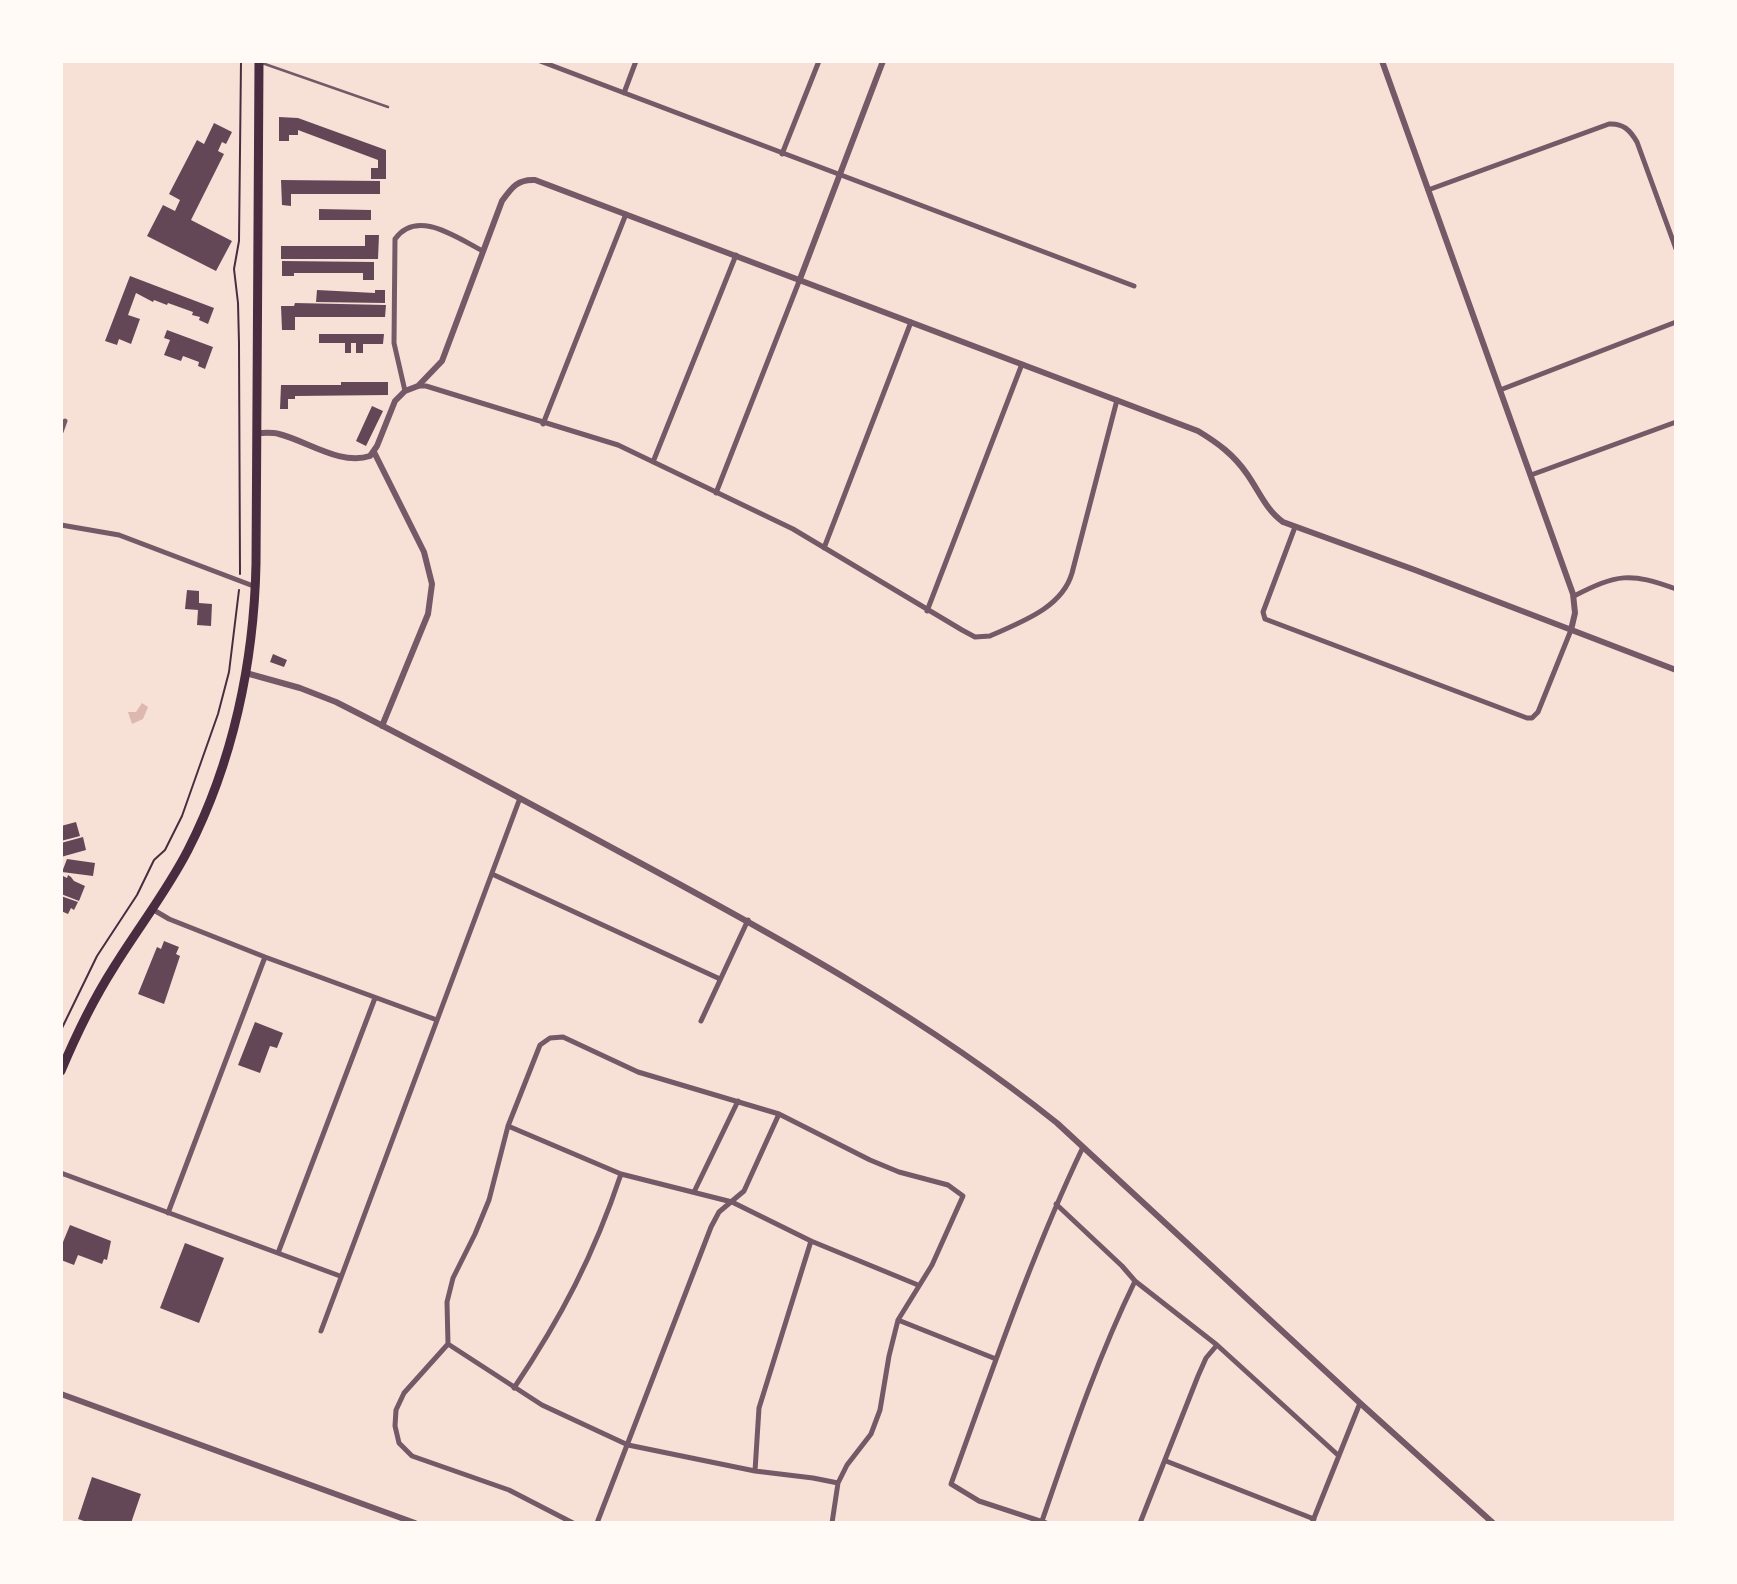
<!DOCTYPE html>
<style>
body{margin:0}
#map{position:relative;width:1737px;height:1584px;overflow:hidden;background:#f7e1d7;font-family:Lato,sans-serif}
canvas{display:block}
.frame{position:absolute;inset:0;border:63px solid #fffaf5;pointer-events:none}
</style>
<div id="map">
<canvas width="1737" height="1584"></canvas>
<div class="frame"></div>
</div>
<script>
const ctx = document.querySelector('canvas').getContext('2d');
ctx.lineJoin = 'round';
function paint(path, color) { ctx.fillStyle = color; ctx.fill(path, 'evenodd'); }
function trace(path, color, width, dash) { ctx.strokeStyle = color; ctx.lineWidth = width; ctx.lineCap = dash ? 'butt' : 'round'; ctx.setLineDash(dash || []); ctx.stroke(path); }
paint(new Path2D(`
 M142,703L148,707L143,719L132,724L128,712H136Z`), '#dcb8b0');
paint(new Path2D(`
 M279,117L298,118L386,150V179H371V168H378V160L298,130V135H289V141H279Z
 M214,123L232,132L226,144L222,142L218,151L224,154L191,220L232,241L216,271L147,236L163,205L175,211L180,200L169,194L197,140L204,144Z
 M281,180L380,181V194H291V206L282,205Z
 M319,209L371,210V220H319Z
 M365,235H379L378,259H281V246H365Z
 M282,261L374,262V280H363V273H294V276H282Z
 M130,276L214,308L208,324L199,320L200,317L192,315L193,312L168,303L167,305L154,300L153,302L136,293L128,315L140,319L131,344L119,339L117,345L105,341Z
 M317,290L375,293V290H385V303L316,302Z
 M295,303L386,305L385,317H295V330H282L281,306H294Z
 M167,330L213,347L205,369L198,366L199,362L183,356L181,361L164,355L170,340L164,338Z
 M319,334H384L383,344H363V353H356V343H351V353H345V343H319Z
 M341,382H388V395L295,396V399H288V409H280L281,385H341Z
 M372,406L383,411L366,446L356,441Z
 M187,590L199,591V603L212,604L211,626L197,625L198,610L185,609Z
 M273,654L287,660L284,667L270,662Z
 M76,822L80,836L61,841V826Z
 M83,837L86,850L61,857V843Z
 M67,859L95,863L93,876L62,872Z
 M61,875L67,878L68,875L71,877L74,881L85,886L79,901L61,894Z
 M61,896L78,902L74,910L71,908L68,914L61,911Z
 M164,941L179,947L176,954L180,956L164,1004L138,994L157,947L161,949Z
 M255,1022L283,1033L277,1048L270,1046L260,1073L238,1065Z
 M70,1225L111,1241L107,1260L104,1259L102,1264L78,1255L74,1265L61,1260V1247Z
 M185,1243L224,1258L199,1323L160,1308Z
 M92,1477L141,1494L131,1523H90L78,1519Z`), '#644757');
trace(new Path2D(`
 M240,574L239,343L238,303L234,269L239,241L241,61
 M61,1030L97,956L137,895L154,860L165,850L182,816L218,714L229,672L239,590`), '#4a2c40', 2);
trace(new Path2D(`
 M262,63L388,107`), '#755966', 2.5);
trace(new Path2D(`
 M540,61L1134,286
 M624,93L636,61
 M782,154L819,61
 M1428,190L1609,124C1623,123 1630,130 1637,142L1676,249
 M418,386H426L618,445L793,529L962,630L975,637L990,636C1021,622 1062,608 1072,573L1117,400
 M1500,390L1676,322
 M405,391L394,343L395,239C417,208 457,238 483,251
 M543,424L626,214
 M61,432L65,421
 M653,462L736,255
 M1531,475L1676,422
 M716,493L800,279
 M61,525L119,535L256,587
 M1295,527L1263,612L1265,619L1527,718H1532L1538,712L1571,630
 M824,548L911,322
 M1574,596C1617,574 1630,572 1676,589
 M927,611L1022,364
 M492,874L720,979
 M152,909L169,919L265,957L437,1020
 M701,1021L748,920
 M508,1126L621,1174L732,1202L811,1241L918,1285
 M61,1173L340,1276
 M694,1192L738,1101
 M1056,1204L1122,1266L1135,1281L1217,1345L1339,1456
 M168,1213L265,957
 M278,1253L375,998
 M898,1320L996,1359
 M321,1331L520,798
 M448,1344L542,1405L628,1445L755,1471L813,1478L838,1483
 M514,1388C561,1318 594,1255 621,1174
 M1166,1461L1314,1519
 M755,1471L759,1408L811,1241
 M1042,1521C1070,1440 1097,1359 1135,1281
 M573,1523L509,1490L412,1456L399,1443L395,1426L396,1410L404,1393L448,1344L447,1302L453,1278L475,1234L489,1200L508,1126L540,1045L550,1038L563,1037L638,1072L779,1114L870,1160L899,1172L948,1185L963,1196L932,1265L898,1320L889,1356L880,1410L871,1434L847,1465L838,1483L832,1523
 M597,1523L711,1227L719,1212L744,1191L779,1114
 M1046,1523L979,1501L951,1484C992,1371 1031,1256 1083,1147
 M1140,1523L1198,1376L1206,1358L1217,1345
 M1312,1523L1360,1403`), '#755966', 5);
trace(new Path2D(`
 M1382,61L1573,594L1575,613L1571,630
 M800,279L883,61
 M257,433C264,433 272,432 279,434C307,441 341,466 370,456L377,446L395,401L405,391L418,386L442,361L502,201C512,187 518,179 535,180L1198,431C1218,443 1234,455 1247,474C1259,491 1266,510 1283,522L1415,570L1676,670
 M374,452L424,552L432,584L428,614L382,726
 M246,673L300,688L336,702C435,752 533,805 631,858C778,937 926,1018 1057,1123L1360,1403L1493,1523
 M61,1394L415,1523`), '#755966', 6);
trace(new Path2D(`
 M61,1071C76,1035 93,1000 114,967C138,928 167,891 188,850C233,762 254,662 256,564L259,61`), '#4a2c40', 9);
</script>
